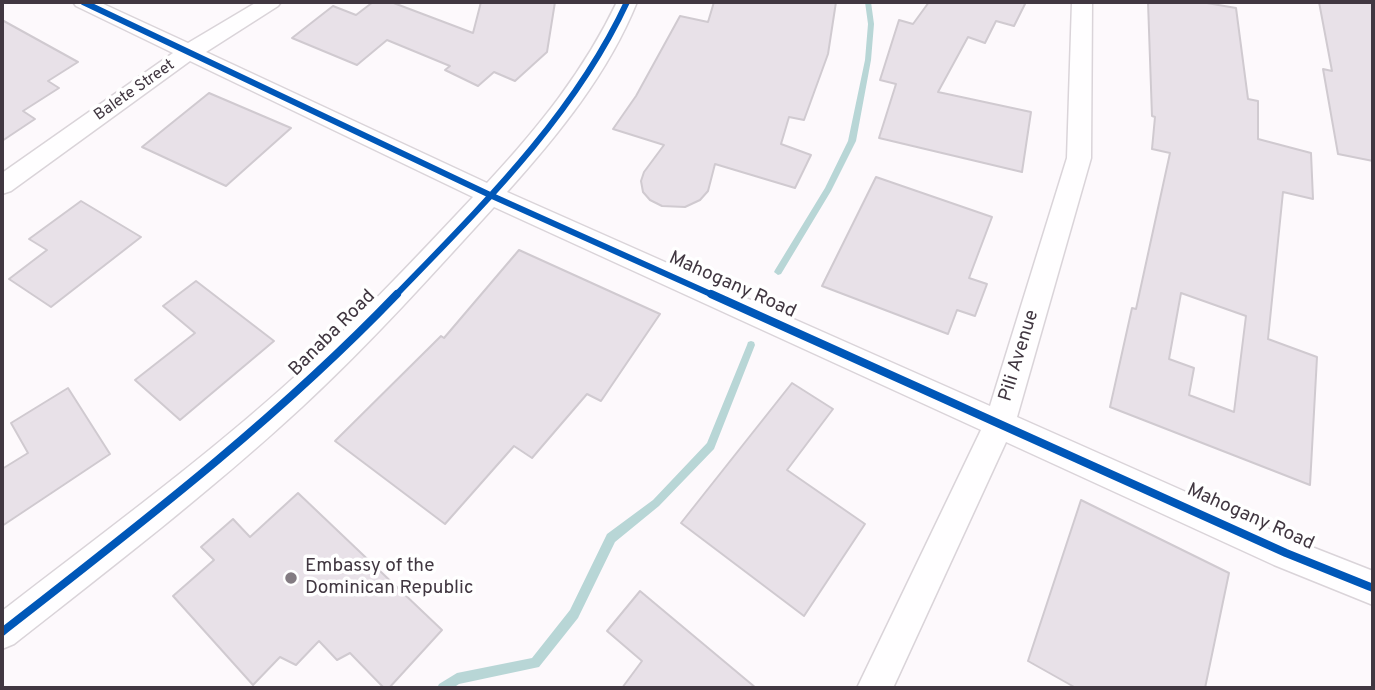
<!DOCTYPE html>
<style>
body{margin:0}
#map{position:relative;width:1375px;height:690px;overflow:hidden;background:#fdf9fc;font-family:Overpass,sans-serif}
canvas{display:block}
.frame{position:absolute;inset:0;border:4px solid #413741;pointer-events:none}
</style>
<div id="map">
<canvas width="1375" height="690"></canvas>
<div class="frame"></div>
</div>
<script>
const ctx = document.querySelector('canvas').getContext('2d');
ctx.lineJoin = 'round';
function paint(path, color) { ctx.fillStyle = color; ctx.fill(path, 'evenodd'); }
function trace(path, color, width, dash) { ctx.strokeStyle = color; ctx.lineWidth = width; ctx.lineCap = dash ? 'butt' : 'round'; ctx.setLineDash(dash || []); ctx.stroke(path); }
function drawText(font, color, halo, rows, align = 'center') {
  ctx.font = font + ' Overpass,sans-serif'; ctx.lineWidth = 7; ctx.setLineDash([]); ctx.textBaseline = 'middle'; ctx.strokeStyle = halo; ctx.fillStyle = color; for (const [text, x, y, turn = 0] of rows) {
    ctx.save(); ctx.translate(x, y); ctx.rotate((+turn || 0) * Math.PI / 180); ctx.textAlign = isNaN(turn) ? turn : align; if (halo) ctx.strokeText(text, 0, 0); ctx.fillText(text, 0, 0); ctx.restore();
  }
}
paint(new Path2D(`
 M865,2H871L874,24L871,60L856,141L831,191L781,274L778,275L774,272L775,270L825,188L848,141L865,60L868,24Z
 M751,341L754,342L755,345L714,449L659,506L615,542L578,618L539,667L459,684L453,688H437L439,684L457,673L532,658L570,610L607,534L653,500L707,443L747,345L748,342Z`), '#b8d6d6');
const building = new Path2D(`
 M373,2H391L473,33L481,2H555L547,52L515,81L494,72L478,86L445,70L450,66L387,40L357,65L292,38L333,6L356,15Z
 M714,2H836L828,54L804,120L789,117L781,144L811,155L795,188L715,164L708,191L700,200L685,207L662,206L650,200L643,192L641,181L644,172L664,145L613,129L636,96L680,16L708,22Z
 M929,2H1026L1014,26L996,21L985,43L968,37L938,92L1031,112L1022,172L879,138L896,84L880,80L899,20L913,24Z
 M1148,2H1201L1236,8L1248,99L1258,101V139L1311,153L1313,199L1283,192L1268,339L1317,357L1310,485L1110,407L1132,308L1136,309L1170,153L1152,149L1155,117L1152,116ZM1181,293L1246,316L1234,412L1189,395L1194,368L1169,359Z
 M1319,2H1373V161L1338,154L1323,69L1332,71Z
 M2,20L78,62L48,81L59,88L23,111L35,119L2,141Z
 M209,93L291,128L226,186L142,147Z
 M876,177L992,217L969,278L987,284L975,316L957,310L948,334L822,286Z
 M81,201L141,237L51,307L9,279L47,250L29,239Z
 M519,250L660,314L601,401L587,394L532,458L514,446L445,524L335,441L441,336L444,338Z
 M196,281L274,341L180,420L135,380L195,333L163,306Z
 M792,383L833,409L787,470L865,524L804,616L681,523Z
 M68,388L110,454L2,526V469L28,453L11,423Z
 M298,493L442,630L389,688H384L350,653L337,660L319,641L296,665L280,657L253,685L173,596L214,560L201,547L233,519L250,537Z
 M1081,500L1229,573L1205,688H1076L1028,661Z
 M640,591L756,688H622L642,661L607,631Z`);
paint(building, '#e8e1e8');
trace(building, '#d0cad0', 2);
const street = new Path2D(`
 M73,2H99L188,43L257,2H281L278,6L206,52L487,183C539,127 584,71 617,2H637C608,74 558,135 507,192L990,406L1067,158L1072,2H1092L1091,158L1017,417L1294,540L1373,571V605L1274,565L1006,442L893,688H857L981,430L494,207C432,275 370,344 302,407C211,491 112,567 14,644L2,649V611C96,538 192,468 281,389C349,329 411,263 473,197L190,61L11,191L2,194V173L173,53L76,6Z`);
trace(street, '#dad4d9', 3);
paint(street, '#fffeff');
trace(new Path2D(`
 M83,2L490,195L715,296
 M395,296C482,206 574,116 627,2`), '#0057b8', 6);
trace(new Path2D(`
 M711,294L1286,553L1373,588
 M2,632C139,525 276,420 397,294`), '#0057b8', 8);
for (const [x, y, r, color] of [
 [291,578,7,"#837b82"]
]) { const dot = new Path2D(); dot.arc(x, y, r, 0, 2 * Math.PI); ctx.fillStyle = color; ctx.fill(dot); trace(dot, '#fff', 2.5); }
drawText('16px', '#413741', '#fff', [
 ["Balete Street",135,91,-35]
]);
drawText('19px', '#413741', '#fff', [
 ["Mahogany Road",732,286,24],
 ["Banaba Road",333,334,-45],
 ["Pili Avenue",1020,356,-73],
 ["Mahogany Road",1250,518,24]
]);
drawText('19px', '#413741', '#fff', [
 ["Embassy of the",305,567],
 ["Dominican Republic",305,589]
], 'left');
</script>
